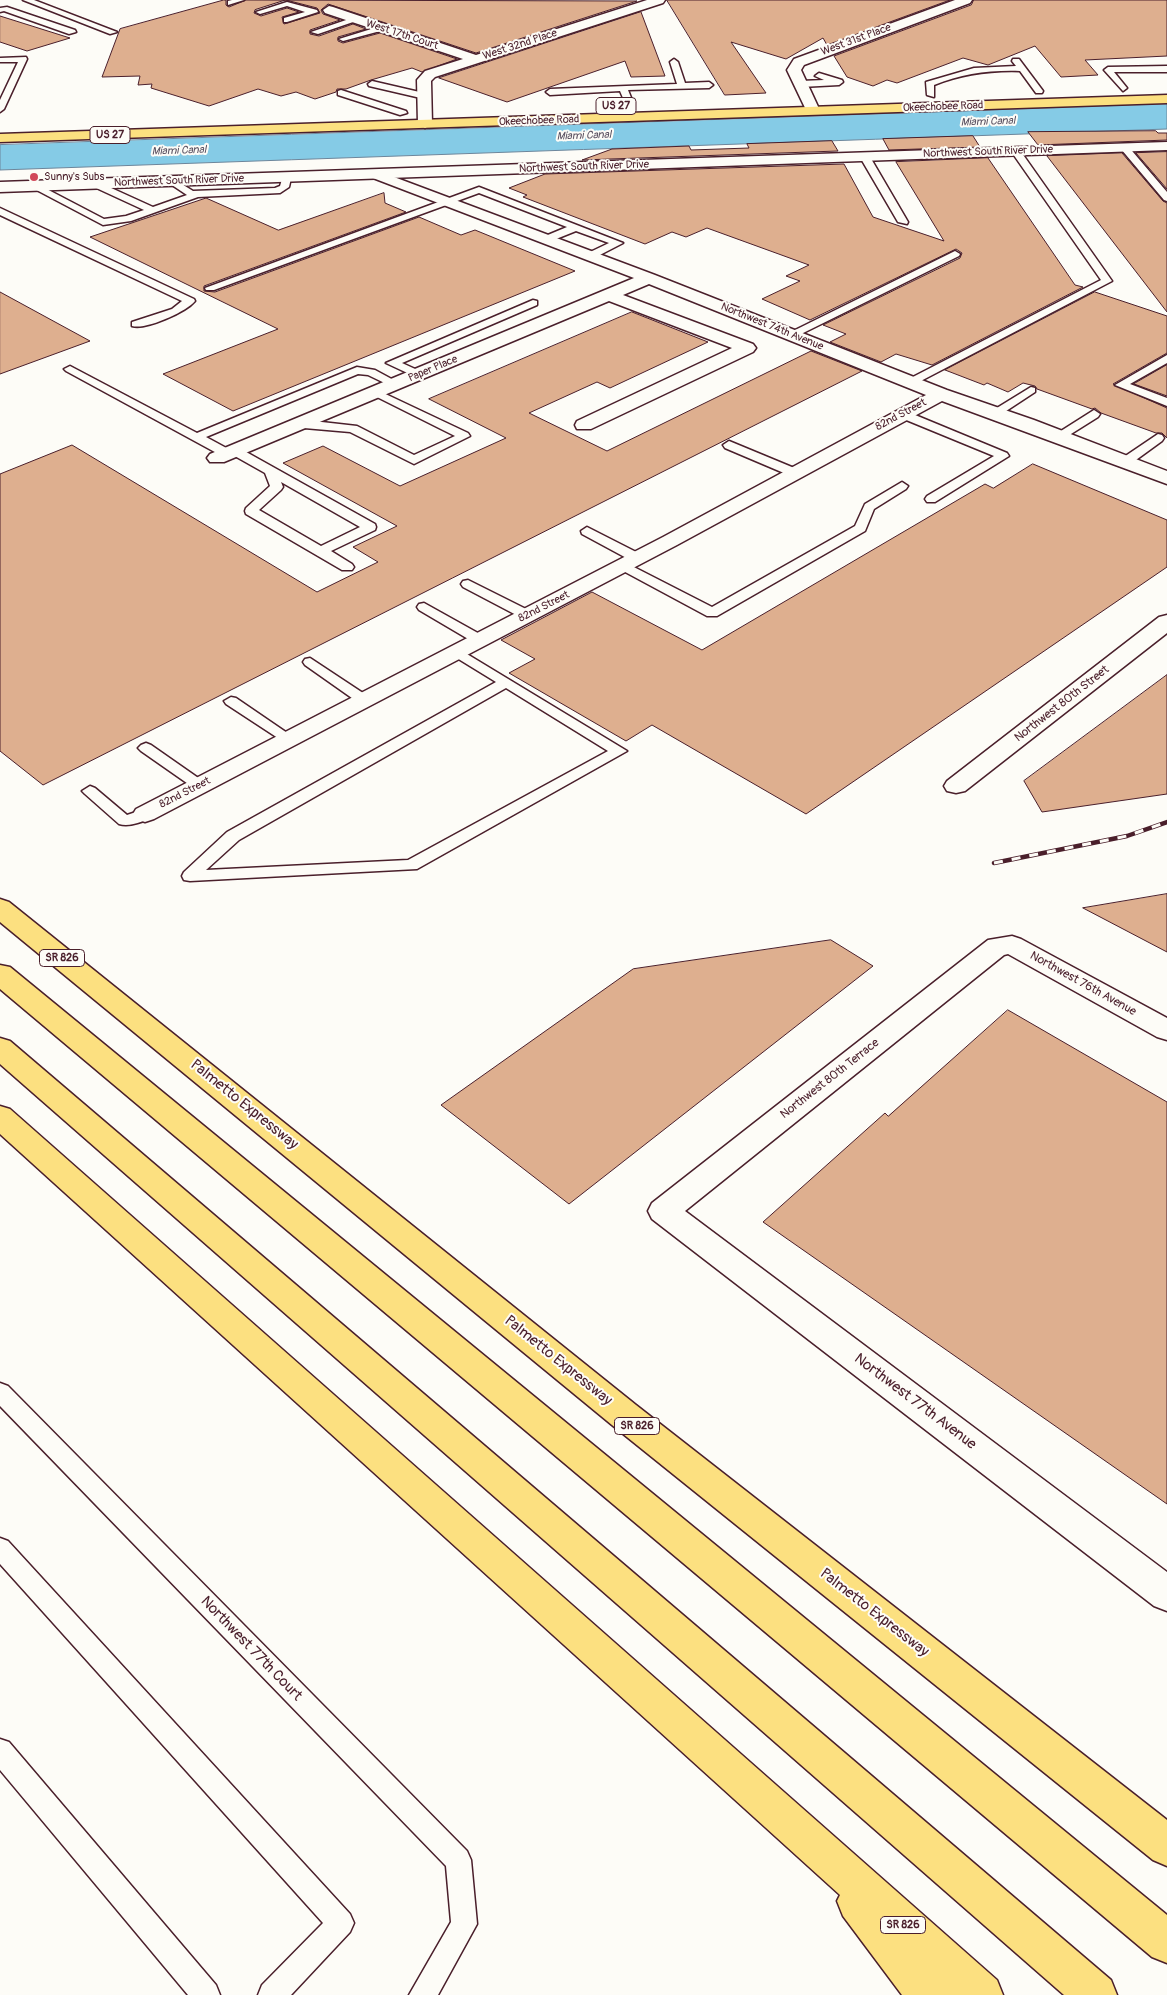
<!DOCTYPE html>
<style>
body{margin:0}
canvas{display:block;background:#fdfcf7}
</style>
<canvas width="1167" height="1995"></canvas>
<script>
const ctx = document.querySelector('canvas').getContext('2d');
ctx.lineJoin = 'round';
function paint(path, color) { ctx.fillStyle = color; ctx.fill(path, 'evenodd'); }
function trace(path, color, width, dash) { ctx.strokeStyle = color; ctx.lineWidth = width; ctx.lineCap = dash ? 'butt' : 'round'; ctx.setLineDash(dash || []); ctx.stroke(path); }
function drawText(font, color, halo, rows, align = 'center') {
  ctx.font = font + ' Pangolin,sans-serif'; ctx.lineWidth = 4; ctx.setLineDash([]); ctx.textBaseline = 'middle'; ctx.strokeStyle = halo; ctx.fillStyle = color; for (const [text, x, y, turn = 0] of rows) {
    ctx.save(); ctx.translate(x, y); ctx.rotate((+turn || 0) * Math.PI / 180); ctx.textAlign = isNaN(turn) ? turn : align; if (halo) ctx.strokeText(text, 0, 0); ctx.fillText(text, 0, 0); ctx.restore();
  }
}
const water = new Path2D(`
 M1167,104V129L0,170V145Z`);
paint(water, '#85cbe6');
trace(water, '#6d869b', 1);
const building = new Path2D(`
 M224,0H226V5L229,7L246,0L637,1L476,53L328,4L321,10L323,14L340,20L310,30V34L319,36L353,24L366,29L338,37V41L343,43L380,33L457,59L422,72L412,68L371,80L346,89H337L336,92L315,99L296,92L281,96L258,89L209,106L151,88L152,84L138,85L140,76L102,77L120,29ZM286,0L317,8L320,13L284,24L282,17L299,12L287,8L261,16L254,13L255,10Z
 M667,0H950L827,45L823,38L786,59L731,42L766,93L725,95Z
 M974,0H1167V56L1085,60L1098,75L1061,77L1035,46L988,65L963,58L897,83L887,80L873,86L847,77L834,56L971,5Z
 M641,12L665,76L631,77L625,61L507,102L439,78Z
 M0,16L70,38L27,51L0,42Z
 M1156,131L1158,133H1167V140L1038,145L1028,132Z
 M973,136L980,147L889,150L883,139Z
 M832,141L838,151L582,160L612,149L689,146L691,150L749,148L747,144Z
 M1167,152V189L1136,153Z
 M1122,153L1163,201L1167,203V312L1047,156Z
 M988,158L1075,285L1083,287L932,365L896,354L881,362L830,342L846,334L823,325L960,258L962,253L956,249L810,320L762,299L800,281L786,276L809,265L707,228L686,237L672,232L645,244L523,197L527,195L509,188L545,174L844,164L873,217L944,241L896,162Z
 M384,193L385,203L406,212L204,286V291L215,292L419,217L461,235L475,230L575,271L233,411L163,374L278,329L90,237L206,198L278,230Z
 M0,292L90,341L0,374Z
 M1095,292L1167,316V353L1113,384L1167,408V438L1162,433H1156L1101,413L1095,408L1092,409L1037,389L1035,386L1023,383L1008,392L987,383L984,385L945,370Z
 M632,312L708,342L610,388L597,382L529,413L607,451L811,351L862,371L43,785L0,751V474L72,445L317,592L378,562L353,547L397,526L283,463L323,446L400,486L506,438L429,399Z
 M1167,365V396L1134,384Z
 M1033,464L1167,520V567L806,814L652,725L626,741L509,673L535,659L501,640L592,592L702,650L985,484L993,488Z
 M1167,675V794L1042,812L1024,781Z
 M1167,894V952L1083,908Z
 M831,940L873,966L569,1204L441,1105L633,969Z
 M1008,1010L1167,1102V1504L763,1222L885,1113L888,1116Z`);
paint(building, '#deaf8f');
trace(building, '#4a1f2b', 1);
const lane = new Path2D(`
 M23,0H34L117,32L110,34Z
 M232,0H244L228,5V1Z
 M287,2L317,10L318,12L287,22H284V18L305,12L287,6L260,14L256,12Z
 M7,7L75,30L76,32L69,34L4,11L0,12V8Z
 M352,18L359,20L318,34L311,32Z
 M381,26L385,28L384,30L343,41L339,39Z
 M26,57L27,59L4,109L0,112V100L18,62H0V58Z
 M674,59L678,62L685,83L709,82L713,85L709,88L628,90L634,105L630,108L626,105L620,91L550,95L546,92L550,89L677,84L670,62Z
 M1013,59H1019L1043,91L1042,93H1036L1020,71C989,70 962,74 934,85V97L927,95L926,82L974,68L1016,66L1012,61Z
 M1167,66V72H1114L1127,88L1123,91L1104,70L1108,67Z
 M819,73L842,80L843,82L839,85L801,87L797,84L801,81L824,80L815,76Z
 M372,81L428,94L429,96L425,99L369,86L368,84Z
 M341,90L406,111L407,113L400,115L338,95V91Z
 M1124,144L1127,145L1167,192V201L1164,200L1121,149L1119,147Z
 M1016,148L1019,149L1112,281L915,384H907V380L1101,280L1011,151Z
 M865,154L870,157L908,222L907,224L898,222L860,157Z
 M286,175L291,178L289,187L280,193L198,197L131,221L103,225L29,186L37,184L104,219L126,216L144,210L92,186V182H98L153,207L187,195L169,183L167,181L172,178L193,191L275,188L280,186L283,176Z
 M479,187L623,243L594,258H586V254L609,243L576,231L551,241H543V237L567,227L479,193L214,290H206L205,288Z
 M0,208L194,299L195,301C186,312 146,330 132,326V322L172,309L182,301L0,215Z
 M955,251L960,254L959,256L795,337L791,338L785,335Z
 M533,300L537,301V305L402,363L424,373V377H416L386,363Z
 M1167,355V363L1130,384L1167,398V406L1115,385Z
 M70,366L197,433L357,367L375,370L399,383V387L395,388L368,375L358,374L206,437L230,450L239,448L375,524L376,527L375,530L331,551L352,564L354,567L352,570H342L246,514L245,511L246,508L270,486L265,473L233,455L224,457L66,371L64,369ZM281,482L360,527L321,546L259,510L281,490L283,487Z
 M1031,387L1035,388V392L1000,415H992V411Z
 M377,390L468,433L470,436L414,464L350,432L304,428L298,424L304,420L357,426L414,455L455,436L373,395L371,393Z
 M903,410L1007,453L1009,456L935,502H927L925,499L927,496L994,456L899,417L897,414Z
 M1094,410L1100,414L1098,417L1063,439H1055L1053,436Z
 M1158,434L1162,435L1164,438L1162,441L1129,465H1121L1119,462L1121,459Z
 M729,441L799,470L801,473L795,477L791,476L725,448L723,445Z
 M902,482L908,486L906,489L874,509L865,531L717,616H707L614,566L621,562L626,563L712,607L855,526L865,504Z
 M587,527L642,555L644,558L637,562L632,561L582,534L581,531Z
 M468,580L532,612L534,615L527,619L522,618L463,587L461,584L463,581Z
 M424,603L485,637L487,640L480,644L475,643L419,610L417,607L419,604Z
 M457,648L627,751L417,869L190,881L184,880L182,876L184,872L227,832L496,682L452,655L450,652ZM506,688L608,751L408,860L206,870L239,840Z
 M310,658L369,697L371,700L369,703H359L305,665L303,662L305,659Z
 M231,697L236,698L296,739L289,743L284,742L226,704L224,701Z
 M146,743L151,745L204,782L207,785L204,788H194L141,751L138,748L141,745Z
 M90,786L95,788L127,815L145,809L153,814C147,822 129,827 119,824L85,794L82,791Z
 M0,1383L8,1386L467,1851L471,1860L477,1924L438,1995H409L451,1922L446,1866L0,1406Z
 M0,1538L8,1541L350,1914L354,1923L350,1932L291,1995H258L262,1985L323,1923L0,1564Z
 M0,1739L9,1742L216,1985L220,1995H188L0,1770Z`);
const street = new Path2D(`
 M647,0H665L663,3L435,77L431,81L432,124L425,128L418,124L417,80L425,71L463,59L325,13L323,10L329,6L333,7L476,55Z
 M955,0H972L970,3L804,65L801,70L820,111L818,114H808L787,70L794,59Z
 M378,171L655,275L947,390L1034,420L1167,471V484L942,401L677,545L154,819L145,822L136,819L133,814L136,809L663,537L926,395L649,284L623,295L753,344L756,348L753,352L591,429H577L575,425L577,421L732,348L609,301L224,462H210L207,458L210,454L634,278L373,178L371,175L373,172Z
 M1167,615V633L965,791L956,793L947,791L944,786L947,781L1159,617Z
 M1012,936L1021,939L1167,1018V1040L1157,1037L1008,954L1004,955L685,1211L1167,1572V1611L1154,1606L652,1219L648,1211L652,1203L988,940Z`);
const secondary = new Path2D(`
 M1167,142V150L0,192V182Z`);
const highway = new Path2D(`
 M1167,95V103L0,142V134Z
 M0,899L9,902L636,1405L1167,1820V1866L1153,1860L612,1425L0,922Z
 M0,965L10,967L1167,1915V1963L1152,1957L0,989Z
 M0,1038L10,1041L1111,1980L1117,1995H1064L0,1064Z
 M0,1106L10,1109L997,1980L1003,1995H902L843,1916L837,1901L840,1895L0,1134Z`);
trace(lane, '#4a1f2b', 3);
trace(street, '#4a1f2b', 3);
trace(secondary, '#4a1f2b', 3);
trace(highway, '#4a1f2b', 3);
paint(lane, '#fdfcf7');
paint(street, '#fdfcf7');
paint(secondary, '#fdfcf7');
paint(highway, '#fce080');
const rail = new Path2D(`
 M994,863L1127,836L1167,822`);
trace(rail, '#4a1f2b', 4.5);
trace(rail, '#fdfcf7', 3, [9]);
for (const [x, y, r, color] of [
 [34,177,5,"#d1495b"]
]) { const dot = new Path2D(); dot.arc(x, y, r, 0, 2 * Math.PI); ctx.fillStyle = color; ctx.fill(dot); trace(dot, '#fdfcf7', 2); }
drawText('11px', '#4a1f2b', '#fdfcf7', [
 ["West 17th Court",402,35,18],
 ["West 31st Place",856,40,-20],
 ["West 32nd Place",520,45,-18],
 ["Okeechobee Road",943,107,-2],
 ["Okeechobee Road",539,121,-2],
 ["Northwest South River Drive",988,152,-2],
 ["Northwest South River Drive",584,167,-2],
 ["Northwest South River Drive",179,181,-2],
 ["Northwest 74th Avenue",772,327,22],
 ["Paper Place",433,369,-23],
 ["82nd Street",901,415,-28],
 ["82nd Street",544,607,-27],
 ["82nd Street",185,793,-27]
]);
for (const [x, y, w] of [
 [616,106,40],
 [110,135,40],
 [62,958,45],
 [637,1426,45],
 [903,1925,45]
]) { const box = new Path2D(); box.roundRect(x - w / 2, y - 8.5, w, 17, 4); ctx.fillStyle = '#fdfcf7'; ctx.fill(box); trace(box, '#4a1f2b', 1); }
drawText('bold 11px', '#4a1f2b', null, [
 ["US 27",616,106],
 ["US 27",110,135],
 ["SR 826",62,958],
 ["SR 826",637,1426],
 ["SR 826",903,1925]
]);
drawText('italic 11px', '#5c5363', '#fdfcf7', [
 ["Miami Canal",988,122,-2],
 ["Miami Canal",584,136,-2],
 ["Miami Canal",179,151,-2]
]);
drawText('11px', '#4a1f2b', '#fdfcf7', [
 ["Sunny's Subs",44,177]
], 'left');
drawText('12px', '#4a1f2b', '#fdfcf7', [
 ["Northwest 80th Street",1062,704,-38],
 ["Northwest 76th Avenue",1083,984,29],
 ["Northwest 80th Terrace",830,1079,-38]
]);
drawText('15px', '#4a1f2b', '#fdfcf7', [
 ["Palmetto Expressway",244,1105,39],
 ["Palmetto Expressway",558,1361,39],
 ["Northwest 77th Avenue",915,1402,37],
 ["Palmetto Expressway",874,1613,38],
 ["Northwest 77th Court",251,1649,46]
]);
</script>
